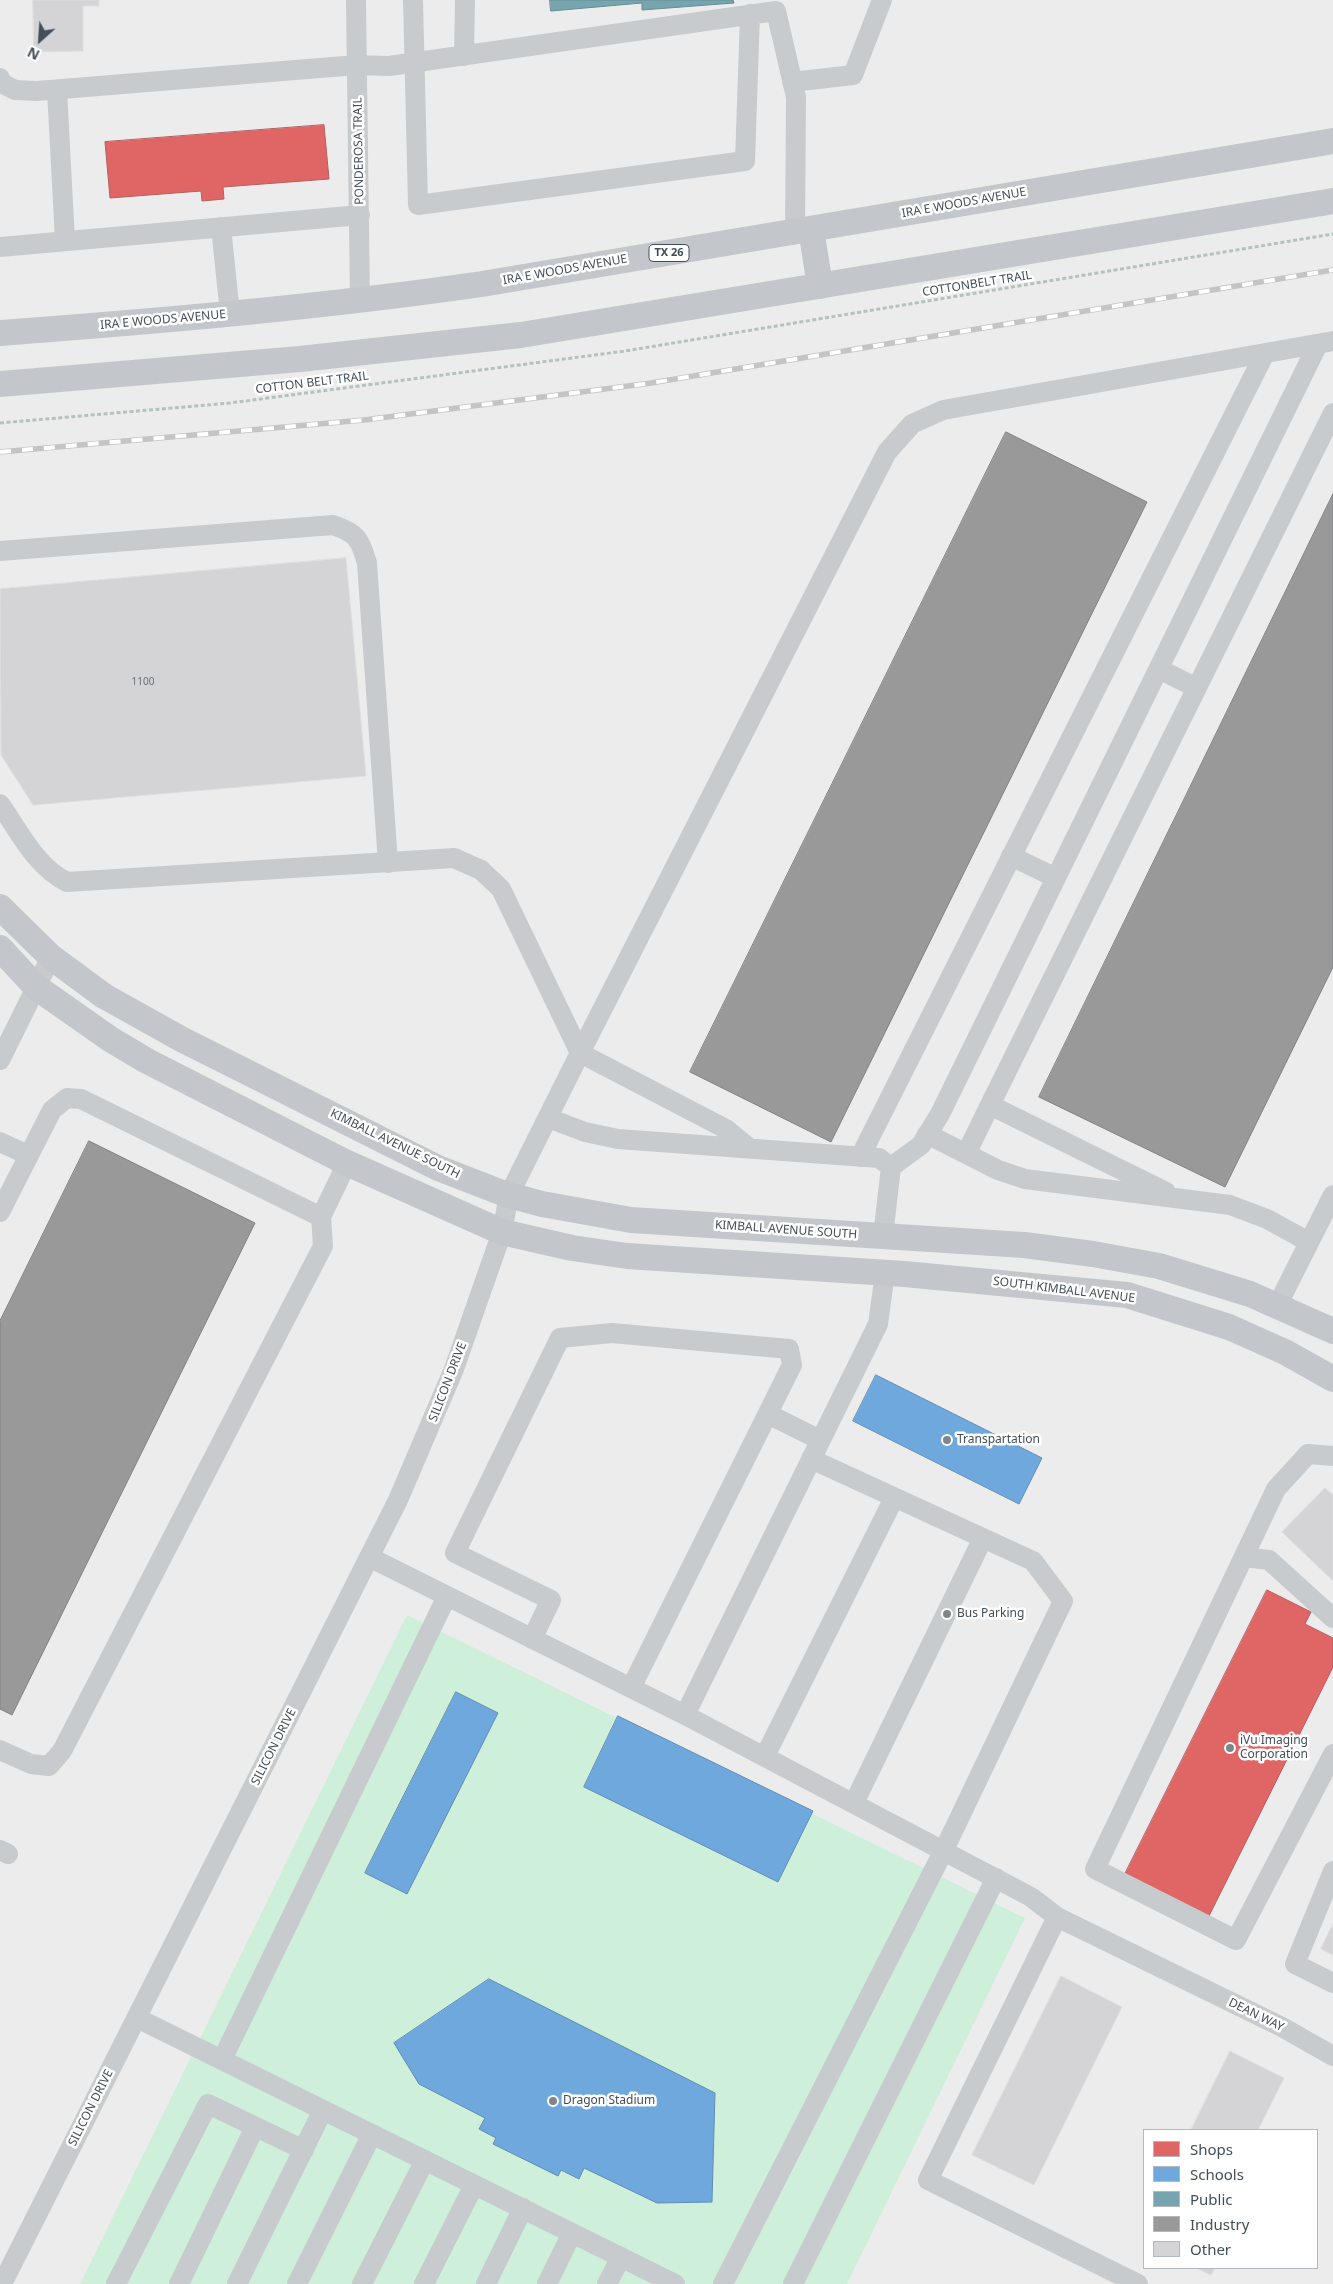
<!DOCTYPE html>
<style>
body{margin:0}
#map{position:relative;width:1333px;height:2284px;overflow:hidden;background:#edecec;font-family:"Noto Sans",sans-serif}
canvas{display:block}
.legend{position:absolute;left:1143px;top:2129px;width:175px;height:140px;box-sizing:border-box;background:#fff;border:1px solid #b3b8bd;margin:0;padding:6px 9px;list-style:none;font-size:15px;color:#424e59}
.legend li{display:flex;align-items:center;gap:10px;height:25px}
.legend b{width:25px;border:1px solid #b3b8bd}
.north{position:absolute;left:15px;top:15px;width:50px;height:50px;-webkit-text-stroke:4px #fff;paint-order:stroke;rotate:206deg;font-size:14px;font-weight:700;line-height:20px;text-align:center;color:#424e59}
.north::after{content:'';display:block;margin:auto;width:18px;height:22px;background:#424e59;clip-path:polygon(50% 0,100% 100%,50% 72%,0 100%)}
</style>
<div id="map">
<canvas width="1333" height="2284"></canvas>
<ul class="legend">
<li><b style="height:14px;background:#e06666"></b>Shops</li>
<li><b style="height:14px;background:#6fa8dc"></b>Schools</li>
<li><b style="height:14px;background:#76a5af"></b>Public</li>
<li><b style="height:14px;background:#999"></b>Industry</li>
<li><b style="height:14px;background:#d4d4d7"></b>Other</li>
</ul>
<div class="north">N</div>
</div>
<script>
const ctx = document.querySelector('canvas').getContext('2d');
ctx.lineJoin = 'round';
function paint(path, color) { ctx.fillStyle = color; ctx.fill(path, 'evenodd'); }
function trace(path, color, width, dash) { ctx.strokeStyle = color; ctx.lineWidth = width; ctx.lineCap = dash ? 'butt' : 'round'; ctx.setLineDash(dash || []); ctx.stroke(path); }
function drawText(font, color, halo, rows, align = 'center') {
  ctx.font = font + ' "Noto Sans",sans-serif'; ctx.lineWidth = 5; ctx.setLineDash([]); ctx.textBaseline = 'middle'; ctx.strokeStyle = halo; ctx.fillStyle = color; for (const [text, x, y, turn = 0] of rows) {
    ctx.save(); ctx.translate(x, y); ctx.rotate((+turn || 0) * Math.PI / 180); ctx.textAlign = isNaN(turn) ? turn : align; if (halo) ctx.strokeText(text, 0, 0); ctx.fillText(text, 0, 0); ctx.restore();
  }
}
paint(new Path2D(`
 M407,1615L1025,1918L847,2284H80Z`), '#ceefda');
const shops = new Path2D(`
 M324,125L329,179L223,187L224,199L202,201L201,191L110,198L105,142Z
 M1267,1590L1311,1612L1305,1624L1333,1638V1667L1208,1918L1124,1876Z`);
paint(shops, '#e06666');
trace(shops, '#b15f62', 1);
const schools = new Path2D(`
 M876,1375L1042,1458L1019,1504L853,1421Z
 M456,1692L498,1713L407,1894L365,1873Z
 M618,1716L813,1811L778,1882L584,1787Z
 M489,1979L715,2093L712,2202L657,2203L584,2168L579,2179L561,2170L558,2176L493,2144L496,2138L479,2129L485,2118L419,2084L394,2043Z`);
paint(schools, '#6fa8dc');
trace(schools, '#628db5', 1);
const public = new Path2D(`
 M550,0H733L734,3L642,10V3L551,11Z`);
paint(public, '#76a5af');
trace(public, '#668b95', 1);
const industry = new Path2D(`
 M1006,432L1147,502L831,1142L690,1072Z
 M1333,494V967L1225,1187L1039,1097Z
 M89,1141L255,1223L12,1715L0,1709V1321Z`);
paint(industry, '#999');
trace(industry, '#7f8286', 1);
const building = new Path2D(`
 M33,0H99V6H83V51L34,52Z
 M346,558L366,776L33,805L1,755L0,589Z
 M1325,1488L1333,1495V1581L1282,1532Z
 M1333,1924V1955L1321,1949Z
 M1061,1976L1122,2007L1034,2185L972,2155Z
 M1230,2051L1284,2078L1258,2130H1191Z
 M1197,2268H1215L1211,2275Z`);
paint(building, '#d4d4d7');
trace(building, '#dededf', 1);
trace(new Path2D(`
 M0,423L230,403L625,351L1333,234`), '#b4c2be', 3, [4, 2.5]);
trace(new Path2D(`
 M356,0L360,301
 M413,0L418,205L745,161L750,14
 M464,56L465,0
 M0,78L1,83L15,90L37,91L357,65L389,66L776,11L796,97L795,232
 M792,82L853,75L882,0
 M57,90L65,241
 M221,227L230,314
 M0,247L360,215
 M0,551L333,525C357,533 360,539 367,563L388,863
 M1159,669L1197,688
 M0,804C19,831 36,867 67,882L454,858L481,870L501,889L580,1053L509,1195L502,1232L454,1369L398,1500L2,2284
 M1011,856L1056,878
 M0,1060L51,957
 M990,1105L1333,413
 M548,1118L585,1132L618,1139L879,1158L891,1167L883,1236
 M927,1134L998,1170L1025,1179L1230,1205L1267,1219L1309,1242
 M0,1142L28,1155
 M749,1148L726,1129L580,1053L887,452L912,424L943,410L1333,341
 M966,1154L990,1105L1166,1192
 M860,1157L1265,353
 M891,1167L921,1145L940,1114L1318,344
 M0,1212L52,1110L67,1098L81,1099L321,1217
 M1277,1306L1333,1195
 M768,1414L820,1440
 M1333,1456L1308,1454L1276,1489L1095,1869L1236,1940L1333,1754
 M369,1557L685,1715L878,1324L885,1273
 M1244,1557L1269,1560L1333,1618
 M532,1639L551,1600L455,1553L560,1338L612,1333L789,1349L792,1365L631,1688
 M685,1715L1031,1897L1057,1917
 M0,1750L31,1764L49,1766L62,1751L323,1246L321,1217L347,1163
 M765,1756L894,1498
 M854,1803L983,1538
 M0,1850L8,1854
 M1333,1871L1295,1964L1333,1983
 M137,2018L675,2284
 M222,2060L447,1596
 M116,2284L208,2104L304,2150
 M179,2284L255,2127
 M237,2284L323,2110
 M297,2284L372,2134
 M362,2284L425,2160
 M424,2284L474,2185
 M486,2284L523,2208
 M547,2284L572,2233
 M607,2284L621,2257
 M723,2284L944,1850L1063,1601L1033,1561L811,1459
 M793,2284L996,1878
 M1138,2284L928,2180L1057,1917L1282,2027L1333,2056`), '#c8cbcd', 20);
trace(new Path2D(`
 M811,229L820,286
 M0,333C161,321 322,307 482,284L1333,141
 M0,384L300,359L521,335L1333,201
 M0,907L51,957L104,996L181,1039L438,1168L505,1194L542,1204L631,1220L1024,1245L1093,1254L1159,1266L1250,1294L1333,1331
 M0,948L36,987L110,1039L147,1061L347,1163L502,1232L572,1248L627,1256L904,1274L1127,1295L1229,1327L1285,1352L1333,1379`), '#c3c7cb', 26);
const rail = new Path2D(`
 M0,452L364,420L651,383L1333,270`);
trace(rail, '#c2c4c6', 5.5);
trace(rail, '#fff', 4, [11]);
for (const [x, y, r, color] of [
 [947,1440,5,"#7e858c"],
 [947,1614,5,"#7e858c"],
 [1230,1748,5,"#7e858c"],
 [553,2101,5,"#7e858c"]
]) { const dot = new Path2D(); dot.arc(x, y, r, 0, 2 * Math.PI); ctx.fillStyle = color; ctx.fill(dot); trace(dot, '#fff', 2); }
drawText('10px', '#68717a', null, [
 ["1100",143,682]
]);
for (const [x, y, w] of [
 [669,253,40]
]) { const box = new Path2D(); box.roundRect(x - w / 2, y - 8.5, w, 17, 4); ctx.fillStyle = '#fff'; ctx.fill(box); trace(box, '#424e59', 1); }
drawText('bold 11px', '#424e59', null, [
 ["TX 26",669,253]
]);
drawText('12px', '#424e59', '#fff', [
 ["PONDEROSA TRAIL",359,151,-91],
 ["IRA E WOODS AVENUE",964,203,-10],
 ["IRA E WOODS AVENUE",565,270,-10],
 ["COTTONBELT TRAIL",977,284,-9],
 ["IRA E WOODS AVENUE",163,320,-5],
 ["COTTON BELT TRAIL",312,383,-7],
 ["KIMBALL AVENUE SOUTH",395,1144,26],
 ["KIMBALL AVENUE SOUTH",786,1230,4],
 ["SOUTH KIMBALL AVENUE",1064,1290,7],
 ["SILICON DRIVE",448,1382,-69],
 ["SILICON DRIVE",274,1747,-63],
 ["DEAN WAY",1256,2015,26],
 ["SILICON DRIVE",91,2108,-63]
]);
drawText('12px', '#424e59', '#fff', [
 ["Transpartation",957,1440],
 ["Bus Parking",957,1614],
 ["iVu Imaging",1240,1741],
 ["Corporation",1240,1755],
 ["Dragon Stadium",563,2101]
], 'left');
</script>
